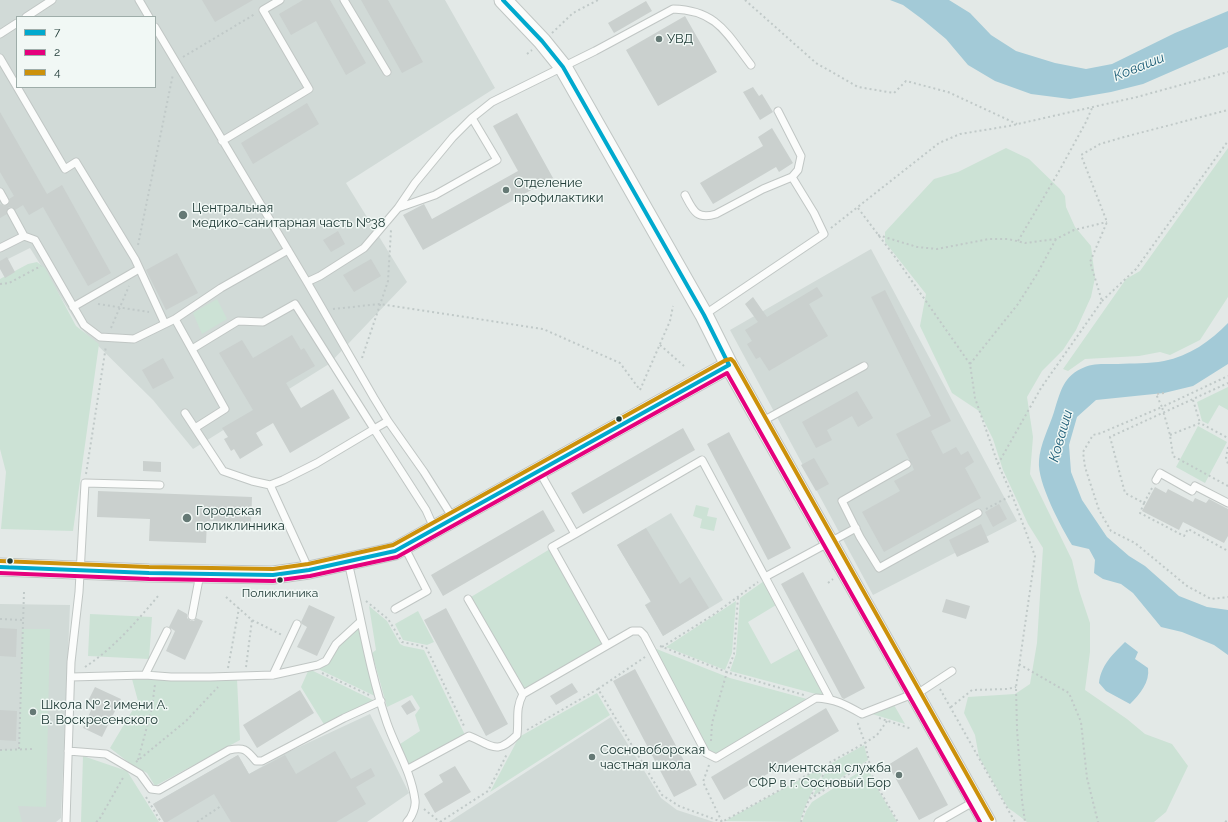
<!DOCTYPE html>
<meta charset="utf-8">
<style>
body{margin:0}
#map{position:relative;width:1228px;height:822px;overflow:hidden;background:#e3e9e7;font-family:Raleway,sans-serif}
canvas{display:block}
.legend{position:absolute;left:16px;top:16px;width:140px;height:72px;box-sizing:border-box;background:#f1f8f5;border:1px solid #9eada9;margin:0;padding:5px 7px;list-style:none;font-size:12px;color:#213c38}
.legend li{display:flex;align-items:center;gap:8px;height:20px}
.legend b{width:20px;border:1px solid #9eada9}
</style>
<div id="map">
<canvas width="1228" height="822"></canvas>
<ul class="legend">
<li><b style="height:5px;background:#00a9ce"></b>7</li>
<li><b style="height:5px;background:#e5007d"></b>2</li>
<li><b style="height:5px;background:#cc910b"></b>4</li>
</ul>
</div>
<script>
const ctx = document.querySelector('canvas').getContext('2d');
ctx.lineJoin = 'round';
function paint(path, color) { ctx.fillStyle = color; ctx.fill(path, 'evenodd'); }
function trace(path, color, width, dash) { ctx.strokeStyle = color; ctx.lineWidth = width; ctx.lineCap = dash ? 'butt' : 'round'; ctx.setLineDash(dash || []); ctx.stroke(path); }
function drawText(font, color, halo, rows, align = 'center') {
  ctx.font = font + ' Raleway,sans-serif'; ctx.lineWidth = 3; ctx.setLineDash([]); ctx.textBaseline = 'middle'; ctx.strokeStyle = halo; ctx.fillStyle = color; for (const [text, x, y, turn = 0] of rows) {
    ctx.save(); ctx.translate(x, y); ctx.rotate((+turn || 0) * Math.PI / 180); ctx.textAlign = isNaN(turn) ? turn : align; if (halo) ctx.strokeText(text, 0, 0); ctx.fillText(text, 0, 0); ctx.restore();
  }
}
paint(new Path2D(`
 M0,0H445L495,88L346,183L407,282L329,364L193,449L153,400L80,328L30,248L0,263ZM17,17H155V87H17Z
 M871,249L1017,521L873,595L730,330Z
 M671,513L723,600L663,636L645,605L651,601L617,545Z
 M0,604L70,605L61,818L56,822H0Z
 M370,714L409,793L367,822H164L153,804L238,755L249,774L284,754Z
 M611,717L661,798L677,810L714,822H449Z`), '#d1dad7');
paint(new Path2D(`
 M1006,148L1029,159L1060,189L1065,196L1066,207L1075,227L1091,246L1095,278L1091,297L1076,330L1063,350L1042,371L1027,397L1033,437L1030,474L1072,560L1079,590L1090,623V652L1085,690L1127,719L1145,734L1172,744L1188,766L1166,812L1154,822H1027L1014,812L1008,808L979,757L975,735L964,713L968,697L1015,694L1030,684L1037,643L1043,548L1028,524L1003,470L993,439L979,411L952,393L920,326L926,294L885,242V232L934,179L958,172Z
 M1228,148V297L1200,340L1170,355L1160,352L1139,356L1085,359L1068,371L1063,369L1126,279L1140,271Z
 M37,262L45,268L76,326L99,344L73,531L1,529L6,472L0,449V279L28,264Z
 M217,299L227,319L202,334L193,313Z
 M1228,387V410L1219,405L1208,424L1202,421L1197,402Z
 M1198,426L1227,442L1205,483L1176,467Z
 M696,505L709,508L707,516L717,518L714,531L700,528L702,519L693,516Z
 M550,549L603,645L524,690L471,597Z
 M764,581L776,605L748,622L771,664L800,648L827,697L730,671L736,654L740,598Z
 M736,601L732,653L725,670L666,647Z
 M369,606L387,621L400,644L404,646L424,650L465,735L409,766L400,744L420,731L415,715L420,708L412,695L387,707L372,653L376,650Z
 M418,611L434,642L427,645L403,640L395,624Z
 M90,614L152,617L149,659L88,656Z
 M359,626L377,697L314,667Z
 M22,629H50L46,807L18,806L22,822H0V750L19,749Z
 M654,648L730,678L807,699L716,754L709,750Z
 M309,669L375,701L325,726L301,687Z
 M132,679H237L240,740L155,786L147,773L132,765L110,748L138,701Z
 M597,693L610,715L490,792L519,737Z
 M894,705L905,724L872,714Z
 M864,745L868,760L813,796L819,782L832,763Z
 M83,756L127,771L159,822H81Z
 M868,763L872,779L897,822H802L806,811L812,802L856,774L855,771Z
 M828,764C817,782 806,801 800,822L725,821Z`), '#cce2d5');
paint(new Path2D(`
 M890,0H949L970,13L991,35L1016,51L1055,63L1086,69L1112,64L1175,33L1228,11V47L1143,84L1111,92L1070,99L1031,94L995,81L968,65L946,39L922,19L903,5Z
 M1228,323V364L1193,386L1164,393L1096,400L1077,417L1069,445L1071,472L1082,500L1107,537L1129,556L1145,566L1179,596L1207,607L1228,610V655L1214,645L1182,632L1161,627L1133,593L1121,584L1103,579L1094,573L1095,560L1089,549L1072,545C1061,527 1037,482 1039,461C1040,444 1049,428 1054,412C1061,390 1063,376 1085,367C1092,363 1110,364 1118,364C1133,363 1149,364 1164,361C1189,356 1211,341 1228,323Z
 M1125,642L1138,652L1135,659L1148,668C1150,682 1140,694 1130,704L1106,691L1099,683C1101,665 1113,654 1125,642Z`), '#a3cad7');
paint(new Path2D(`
 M202,0H253L215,22Z
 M303,0H330L366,63L346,75L316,21L291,35L279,14Z
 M361,0H388L423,62L402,73Z
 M646,1L652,11L614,33L608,23Z
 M685,16L717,72L658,106L626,50Z
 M753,87L759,96L762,94L773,112L760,120L743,92Z
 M307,103L319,124L253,164L241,143Z
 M0,112L47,194L62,185L111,273L88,286L43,207L29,215L23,205L15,210L13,208L9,207L7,210V214L0,218V204L5,206L8,205L10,201L9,199L14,196L0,172Z
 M517,113L553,178L423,250L403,215L424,204L432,219L518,171L493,126Z
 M772,128L793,163L779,172L776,167L713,204L700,183L763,146L758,137Z
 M338,231L345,244L331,252L323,240Z
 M177,253L198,293L166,310L146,270Z
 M7,257L15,272L5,278L0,269V261Z
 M371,259L381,276L354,292L343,275Z
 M817,287L823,296L809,304L828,336L769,371L760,357L756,359L747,344L752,341L745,330L758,322L745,304L753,297L767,317Z
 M885,290L951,421L931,431L943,454L956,447L961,455L968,451L974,462L965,468L981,498L884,552L862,512L900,491L894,481L914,470L911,462L909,459L896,434L931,416L871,297Z
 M292,335L301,350L304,348L315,366L286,383L301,408L333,389L350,418L290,453L273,423L256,433L263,445L240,459L234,449L231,451L224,439L228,437L222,428L253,410L219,353L242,340L253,358Z
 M163,358L174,378L153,389L142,370Z
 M857,391L873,418L858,427L852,416L827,430L832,440L816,448L802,422Z
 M683,428L695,450L583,514L571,493Z
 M729,432L791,548L768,560L707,444Z
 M814,458L829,484L816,491L801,465Z
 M143,461L161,462V472L143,471Z
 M1155,487L1166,493L1168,489L1193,502L1195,498L1206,503L1209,499L1228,509V536L1224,543L1183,522L1179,530L1142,511Z
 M98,491L252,497L251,523L207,521L206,543L149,541L150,519L97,517Z
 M999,504L1007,519L993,527L985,512Z
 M543,510L555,531L443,596L431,575Z
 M981,524L989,542L957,557L949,540Z
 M646,528L680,584L690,577L709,608L663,636L645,605L651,602L617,545Z
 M803,572L865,688L844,699L842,698L781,584Z
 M946,599L970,606L966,619L942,612Z
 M309,605L335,617L317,656L297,647L307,627L302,624L301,622Z
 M446,608L508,724L486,736L424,620Z
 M178,609L187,614V618L191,621H194L196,618L203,621L185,660L166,651L175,631L169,627Z
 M0,628L17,629L16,657L0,656Z
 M635,669L697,785L674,797L613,681Z
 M572,683L578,692L556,705L550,696Z
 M95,687L121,699L102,737L83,728L92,708L86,705Z
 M300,690L314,713L257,748L243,725Z
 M410,700L416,710L407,715L401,706Z
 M826,708L839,731L724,800L711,777Z
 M0,710L17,711L16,741L0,740Z
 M917,747L948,805L919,820L888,765Z
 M335,751L351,779L371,768L375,776L356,787L366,804L336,822H231L214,794L167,822H164L153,804L238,755L249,774L285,755L296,774Z
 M455,766L471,792L435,813L424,794L443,782L439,775Z`), '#cad0ce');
const service = new Path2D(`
 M139,0L149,17
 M344,0L387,72
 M26,17L52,0
 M155,27L307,282L374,398L388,421L424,472L453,518
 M0,34L17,23
 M0,58L17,87
 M17,87L65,169L76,162L135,259L165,324
 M222,141L309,89L263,10L280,0
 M0,192L5,201
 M685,195C693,210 696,220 716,214L763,189L792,177L798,170L801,156L778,111
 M398,208L435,195L497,160L472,118
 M11,212L24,236
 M0,248L24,236L35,240L84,325L100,337L134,339L175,319L221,288L288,250
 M307,282L320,276L364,248L398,208L415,183L453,137L472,118L492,102L595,51L673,9C717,10 727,34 751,65
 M73,307L139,269
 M704,315L824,234L814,213L792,177
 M175,319L225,409L195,428
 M192,349L238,321L263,322L295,304L374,429L388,421
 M185,413L223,471L252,481L270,485L283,480L317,463L374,429L426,510L434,528
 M761,422L864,366
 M907,464L842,501L860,537L879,568L978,513
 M539,471L575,534L552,547L607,645
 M1156,480L1160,473L1192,491L1195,486L1228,503
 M270,485L309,570
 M575,534L702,460L765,577
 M348,562C361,616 369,670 387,723C396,749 411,771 415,800C416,807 412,817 407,822
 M468,599L523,694
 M395,609L427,591L404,546
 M192,616L200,574
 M145,675L167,631
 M273,675L297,624
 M71,677L145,675L171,677H210L273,675L318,665L326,661L336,644L360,622
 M830,699L765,577L856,528
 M68,751L106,754L140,774L151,789L159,790L229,750C244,747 246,749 256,761H262L344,718L381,701
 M408,769L469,736C492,745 496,756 517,735C519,719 515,709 523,694L632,631H640L644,635L706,753L716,758L816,698C836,699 846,705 862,714L923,690L952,671
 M66,822L71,662L79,592L85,483L160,485
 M938,822L975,801`);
const tertiary = new Path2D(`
 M503,0L542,41L563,67L704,315L729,365L987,822
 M0,567L149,573L273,575L309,570L395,551L729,365`);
trace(service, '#c0c6c4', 9);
trace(tertiary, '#c0c6c4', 19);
trace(new Path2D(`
 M745,0L816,63L858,87L894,93L906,81L948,92L1017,124
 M552,33L573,13L598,0
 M527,54L532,50
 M183,57L255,14
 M858,208L895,257L970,364L975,398L998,464L1012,495L1035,556L1016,687L1017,729L1022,800L1025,822
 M831,228L939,143L960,134L1009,126L1137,97L1228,72
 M878,235L917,247L937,249L989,239H1008L1025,243L1056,239L1074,230L1107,222
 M1018,241L1058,173L1086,122L1092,108
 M138,245L173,74
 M0,284L9,283L41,266
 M1102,301L1136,269L1228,141
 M98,304L149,312
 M333,309L380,304L543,329L620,363L640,390
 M111,328L129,286
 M660,345L684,366
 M362,358L388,281L391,230
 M970,364L1018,304L1037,274L1056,239
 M640,390L670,321L673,306
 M1164,393L1156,394L1162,407L1228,376
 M1193,400L1200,423
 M1170,435L1200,423L1228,438
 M1228,447L1226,458L1228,464
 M998,464L1041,388L1102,301L1090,262L1107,222L1081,155L1100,144L1124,137L1228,110
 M86,474L106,346
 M1228,486L1173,456L1170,435L1162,407L1101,433L1093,435L1083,452L1085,467L1099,510L1111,531L1135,543L1187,586L1211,599L1228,597
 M1152,488L1144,503L1125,493L1110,437L1228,383
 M1144,503L1140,513L1184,536L1188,529L1228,551
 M986,509L1012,495
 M828,583L833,579
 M226,597L252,620L282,635
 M366,601L388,619L402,642L426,647L465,728
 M0,619L23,620
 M660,646L729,673L804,695
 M662,647L713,615L758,582
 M1019,664L1069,693L1081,722L1087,778L1098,822
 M85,667C114,648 137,621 159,595
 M246,667L252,620
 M228,668L239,608
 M322,673L369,695
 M598,689L645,657
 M940,689L1015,822
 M951,707L972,690L1007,689L1016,687
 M879,718L912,729
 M887,721L877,735L865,743L873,779L898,822
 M527,730L598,689L662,795L679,806L722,822
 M711,741L712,723L727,672L734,654L738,597
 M19,749L24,592
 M0,750L33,749
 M138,760L152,708L155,684
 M136,762L186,721L218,687
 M709,765L703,782L722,822L865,743L858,724L859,722
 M146,797L161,822
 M810,799L869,761
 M424,809L440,822
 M96,822L99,820L124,776
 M197,822L221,806
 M440,822L488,791L507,754
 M801,822C806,801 819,781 831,763
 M1225,822L1228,820`), '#c0c9c8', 2, [2, 3]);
trace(service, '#fbfcfb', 7);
trace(tertiary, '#fbfcfb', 17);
trace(new Path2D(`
 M503,0L542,41L563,67L704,315L729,365
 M0,567L149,573L273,575L309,570L395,551L729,365`), '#00a9ce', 4);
trace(new Path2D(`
 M0,573L149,579L273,581L310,576L397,557L727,373L980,822`), '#e5007d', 4);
trace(new Path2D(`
 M0,561L149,567L273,569L308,564L393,545L726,360L731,359L734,362L992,819`), '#cc910b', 4);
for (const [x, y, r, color] of [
 [659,39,4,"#657975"],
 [506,190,4,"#657975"],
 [183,215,5,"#657975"],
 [619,419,3.5,"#213c38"],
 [187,518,5,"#657975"],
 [10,561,3.5,"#213c38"],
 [280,580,3.5,"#213c38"],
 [33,712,4,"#657975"],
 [592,757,4,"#657975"],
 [899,775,4,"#657975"]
]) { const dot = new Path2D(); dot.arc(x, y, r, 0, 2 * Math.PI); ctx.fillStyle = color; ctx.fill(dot); trace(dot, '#f1f8f5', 1.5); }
drawText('12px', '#213c38', '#f1f8f5', [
 ["Поликлиника",280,593]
]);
drawText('13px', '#213c38', '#f1f8f5', [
 ["УВД",667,39],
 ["Отделение",514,183],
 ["профилактики",514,198],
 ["Центральная",192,208],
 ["медико-санитарная часть №38",192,223],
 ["Городская",196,511],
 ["поликлинника",196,526],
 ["Школа № 2 имени А.",41,705],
 ["В. Воскресенского",41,720],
 ["Сосновоборская",600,750],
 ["частная школа",600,765],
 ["Клиентская служба",891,768,"right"],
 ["СФР в г. Сосновый Бор",891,783,"right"]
], 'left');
drawText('italic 14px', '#1c5d77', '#f1f8f5', [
 ["Коваши",1139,67,-22],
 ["Коваши",1061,436,-74]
]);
</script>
